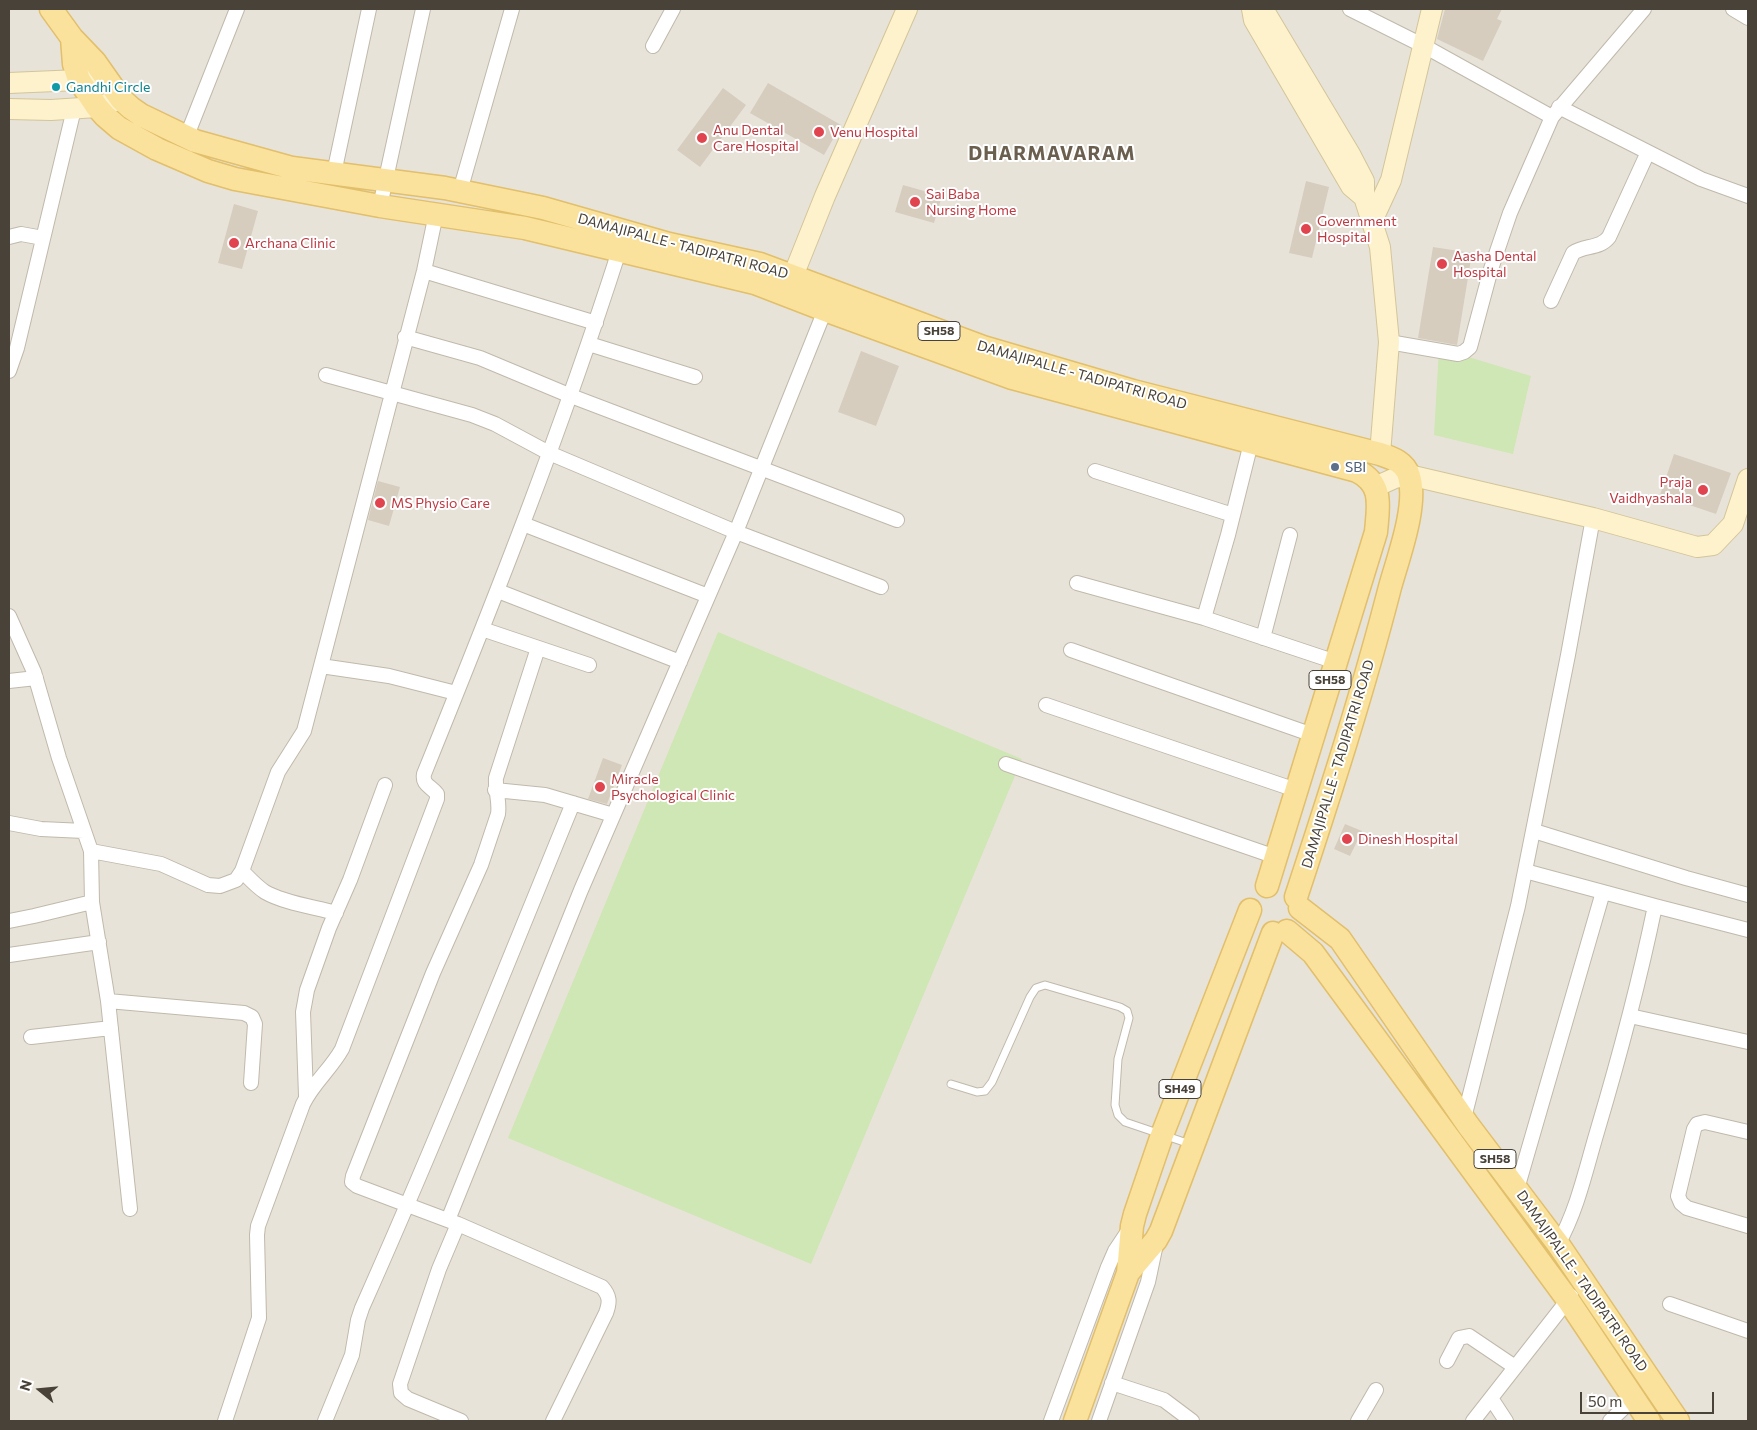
<!DOCTYPE html>
<style>
body{margin:0}
#map{position:relative;width:1757px;height:1430px;overflow:hidden;background:#f4f1ea;font-family:Commissioner,sans-serif}
canvas{display:block}
.frame{position:absolute;inset:0;border:10px solid #484238;pointer-events:none}
.north{position:absolute;left:15px;top:1365px;width:50px;height:50px;-webkit-text-stroke:4px #fff;paint-order:stroke;rotate:287deg;font-size:14px;font-weight:700;line-height:20px;text-align:center;color:#484238}
.north::after{content:'';display:block;margin:auto;width:18px;height:22px;background:#484238;clip-path:polygon(50% 0,100% 100%,50% 72%,0 100%)}
.scale{position:absolute;left:1580px;top:1392px;width:134px;height:22px;box-sizing:border-box;border:2px solid #484238;border-top:0;padding-left:6px;font-size:15px;line-height:18px;white-space:nowrap;color:#484238;-webkit-text-stroke:4px #fff;paint-order:stroke}
</style>
<div id="map">
<canvas width="1757" height="1430"></canvas>
<div class="frame"></div>
<div class="north">N</div>
<div class="scale">50 m</div>
</div>
<script>
const ctx = document.querySelector('canvas').getContext('2d');
ctx.lineJoin = 'round';
function paint(path, color) { ctx.fillStyle = color; ctx.fill(path, 'evenodd'); }
function trace(path, color, width, dash) { ctx.strokeStyle = color; ctx.lineWidth = width; ctx.lineCap = dash ? 'butt' : 'round'; ctx.setLineDash(dash || []); ctx.stroke(path); }
function drawText(font, color, halo, rows, align = 'center') {
  ctx.font = font + ' Commissioner,sans-serif'; ctx.lineWidth = 4; ctx.setLineDash([]); ctx.textBaseline = 'middle'; ctx.strokeStyle = halo; ctx.fillStyle = color; for (const [text, x, y, turn = 0] of rows) {
    ctx.save(); ctx.translate(x, y); ctx.rotate((+turn || 0) * Math.PI / 180); ctx.textAlign = isNaN(turn) ? turn : align; if (halo) ctx.strokeText(text, 0, 0); ctx.fillText(text, 0, 0); ctx.restore();
  }
}
paint(new Path2D(`
 M9,9H1748V1421H9Z`), '#e8e3d8');
paint(new Path2D(`
 M1439,348L1531,376L1513,454L1434,435Z
 M718,632L1022,759L811,1264L508,1138Z`), '#cfe7b4');
paint(new Path2D(`
 M1445,9H1502L1497,19L1502,21L1483,61L1437,39Z
 M768,83L841,125L824,155L750,113Z
 M723,88L746,105L700,167L677,150Z
 M1306,181L1329,187L1312,258L1289,253Z
 M903,185L942,196L934,223L895,212Z
 M234,204L258,211L242,269L218,263Z
 M1433,247L1472,253L1457,345L1418,338Z
 M861,351L899,366L876,426L838,412Z
 M1674,454L1731,473L1716,514L1660,495Z
 M378,481L400,487L389,526L368,520Z
 M603,758L622,765L607,804L588,799Z
 M1345,824L1362,831L1350,856L1334,849Z`), '#d6cdbf');
const lane = new Path2D(`
 M951,1084L977,1092L985,1091L992,1082L1030,997L1036,988L1045,985L1120,1007L1127,1011L1129,1018L1118,1059L1115,1105L1118,1115L1125,1122L1190,1144`);
const street = new Path2D(`
 M1350,9L1424,46L1552,117L1644,9
 M1733,9L1748,18
 M653,46L673,9
 M1559,107L1701,179L1748,196
 M186,138L237,9
 M334,173L369,9
 M460,191L512,9
 M380,206L423,9
 M9,237L21,234L43,238
 M424,271L596,323
 M1551,301L1573,253C1584,245 1600,249 1609,237L1648,152
 M405,337L480,358L571,396L897,520
 M1389,342L1458,354L1464,352L1470,347L1491,269L1510,213L1552,117
 M589,344L695,377
 M9,371L17,348L74,109
 M326,375L472,415L495,424L549,453L736,532L881,587
 M1095,471L1233,515
 M523,524L708,596
 M1077,583L1204,618L1336,662
 M498,591L680,662
 M9,616L34,672L59,758L91,851L161,864L208,885L220,886L236,880L242,871L278,772L304,731L424,271L436,214
 M1204,618L1228,535L1251,443
 M482,629L589,665
 M1263,638L1290,535
 M538,648L496,778C495,790 500,802 498,814L481,865L433,973L353,1176L352,1182L357,1186L458,1224L602,1287C610,1296 610,1302 606,1313L553,1421
 M1071,650L1313,735
 M321,666L389,676L456,693
 M9,681L36,678
 M1046,705L1296,790
 M1006,764L1276,857
 M495,790L545,795L613,815
 M9,823L41,829L84,831
 M1534,831L1686,878L1748,895
 M91,851L92,902L108,1001L130,1209
 M242,871C249,878 256,886 265,892C284,903 315,907 336,913
 M1525,871L1655,906
 M9,921L34,916L92,902
 M9,955L99,942
 M108,1001L244,1013L252,1017L255,1024L251,1083
 M1630,1016L1748,1042
 M31,1037L111,1028
 M306,1096L303,1012L307,990L329,928L350,880L385,785
 M1464,1118L1518,906L1568,655L1593,518
 M1748,1132L1705,1122L1697,1124L1694,1129L1678,1196L1681,1203L1687,1208L1748,1226
 M1517,1189L1603,892
 M448,1220L581,890L736,532L825,310
 M458,1224L439,1269L400,1384L401,1393L408,1399L461,1421
 M1558,1244C1577,1211 1586,1169 1597,1132C1619,1058 1639,983 1655,906L1748,930
 M1670,1304L1748,1331
 M1447,1361L1459,1338L1469,1336L1515,1367
 M1112,1383L1164,1400L1192,1421
 M1491,1398L1506,1421
 M225,1421L259,1318L257,1235L258,1226L303,1104C313,1083 331,1069 342,1049L437,799V794C431,786 422,785 424,774C494,601 562,429 619,251
 M325,1421L352,1355L358,1320L362,1308C436,1142 504,972 573,803
 M1051,1421L1108,1267L1115,1251L1129,1230
 M1099,1421L1148,1282L1156,1244
 M1358,1421L1376,1390
 M1473,1421L1571,1296
 M1610,1421L1634,1398`);
const secondary = new Path2D(`
 M1252,9L1254,20L1351,186L1364,197
 M1263,9L1351,156L1364,181V197L1380,247L1389,342L1380,454
 M9,83L79,80L102,72
 M9,109L51,110L97,107L121,99
 M1372,221L1391,180L1432,9
 M793,276L825,196L907,9
 M1375,487L1395,478L1409,475L1593,518L1697,547L1713,545L1733,524L1748,479`);
const primary = new Path2D(`
 M51,9L72,38L95,62L121,99L131,108L141,115L195,141L292,168L445,188L543,208L669,244L760,264L983,347L1133,391L1380,454C1392,458 1405,462 1409,476C1418,505 1398,558 1390,587C1363,692 1330,794 1296,897
 M72,38L74,64L79,80L97,107L105,116L119,128L157,149L208,171L235,179L380,206L525,228L755,283L825,310L1012,378L1357,471C1384,484 1378,507 1376,532L1267,886
 M1300,908L1340,939L1468,1125L1558,1244L1678,1421
 M1287,931L1313,953L1568,1300L1649,1421
 M1128,1273L1156,1240L1161,1231L1273,933
 M1075,1421L1128,1273L1132,1226L1135,1214L1162,1135L1250,910`);
trace(lane, '#c0b9ac', 9);
trace(street, '#c0b9ac', 16);
trace(secondary, '#d3c59a', 22);
trace(primary, '#e1bf6b', 25);
trace(lane, '#fff', 7);
trace(street, '#fff', 14);
trace(secondary, '#fdf2cb', 20);
trace(primary, '#fbe29c', 22);
for (const [x, y, r, color] of [
 [56,87,5,"#0f9aa8"],
 [819,132,6,"#e0444e"],
 [702,138,6,"#e0444e"],
 [915,202,6,"#e0444e"],
 [1306,229,6,"#e0444e"],
 [234,243,6,"#e0444e"],
 [1442,264,6,"#e0444e"],
 [1335,467,5,"#5c6f8a"],
 [1703,490,6,"#e0444e"],
 [380,503,6,"#e0444e"],
 [600,787,6,"#e0444e"],
 [1347,839,6,"#e0444e"]
]) { const dot = new Path2D(); dot.arc(x, y, r, 0, 2 * Math.PI); ctx.fillStyle = color; ctx.fill(dot); trace(dot, '#fff', 2); }
for (const [x, y, w] of [
 [939,331,42],
 [1330,680,42],
 [1180,1089,42],
 [1495,1159,42]
]) { const box = new Path2D(); box.roundRect(x - w / 2, y - 9.5, w, 19, 4); ctx.fillStyle = '#fff'; ctx.fill(box); trace(box, '#484238', 1); }
drawText('bold 12px', '#484238', null, [
 ["SH58",939,331],
 ["SH58",1330,680],
 ["SH49",1180,1089],
 ["SH58",1495,1159]
]);
drawText('14px', '#0d838f', '#fff', [
 ["Gandhi Circle",66,87]
], 'left');
drawText('14px', '#be3a42', '#fff', [
 ["Anu Dental",713,130],
 ["Care Hospital",713,146],
 ["Venu Hospital",830,132],
 ["Sai Baba",926,194],
 ["Nursing Home",926,210],
 ["Government",1317,221],
 ["Hospital",1317,237],
 ["Archana Clinic",245,243],
 ["Aasha Dental",1453,256],
 ["Hospital",1453,272],
 ["Praja",1692,482,"right"],
 ["Vaidhyashala",1692,498,"right"],
 ["MS Physio Care",391,503],
 ["Miracle",611,779],
 ["Psychological Clinic",611,795],
 ["Dinesh Hospital",1358,839]
], 'left');
drawText('14px', '#484238', '#fff', [
 ["DAMAJIPALLE - TADIPATRI ROAD",683,246,15],
 ["DAMAJIPALLE - TADIPATRI ROAD",1082,375,16],
 ["DAMAJIPALLE - TADIPATRI ROAD",1338,764,-73],
 ["DAMAJIPALLE - TADIPATRI ROAD",1582,1281,55]
]);
drawText('14px', '#4e5e75', '#fff', [
 ["SBI",1345,467]
], 'left');
ctx.letterSpacing = '1px';
drawText('bold 19px', '#6b604f', '#fff', [
 ["DHARMAVARAM",1052,154]
]);
ctx.letterSpacing = '0px';
</script>
